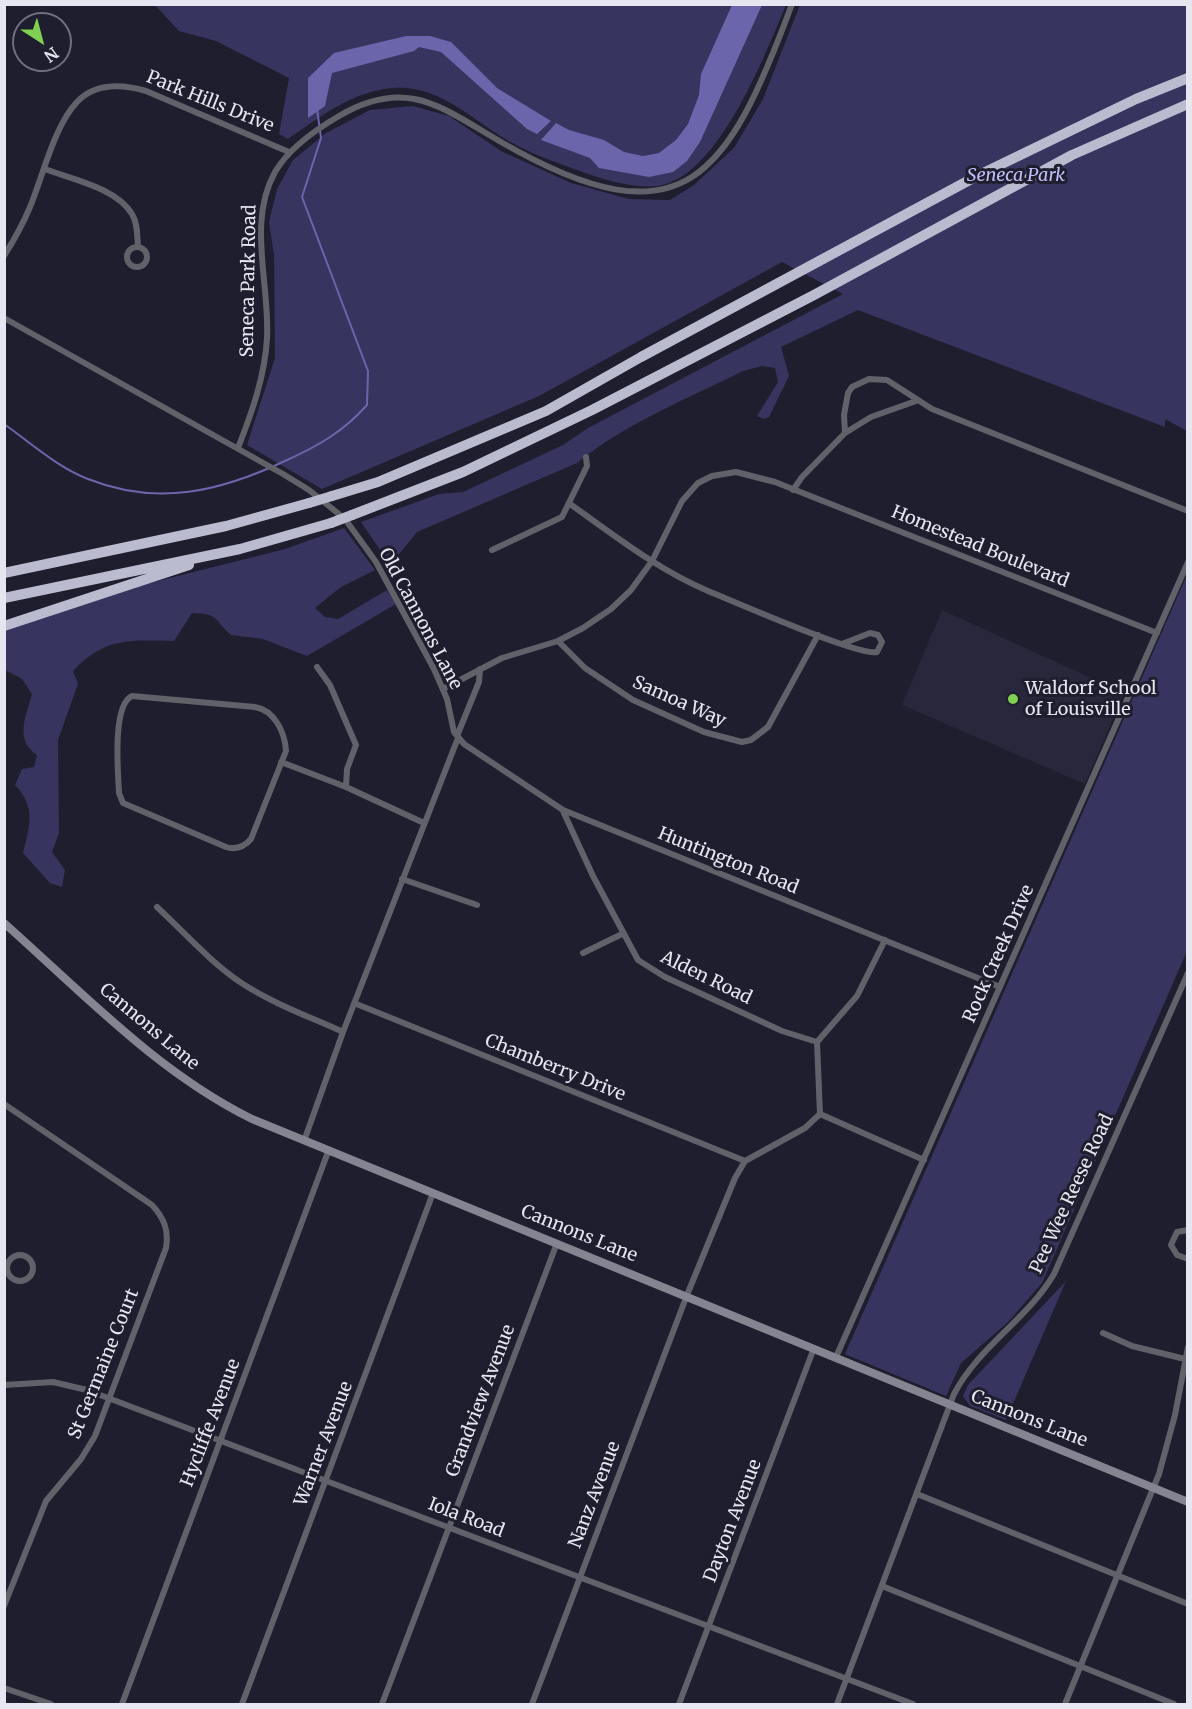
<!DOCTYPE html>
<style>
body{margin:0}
#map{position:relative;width:1192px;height:1709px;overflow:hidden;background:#1f1e2e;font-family:Merriweather,serif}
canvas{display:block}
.frame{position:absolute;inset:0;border:6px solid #e6e6f0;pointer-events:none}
.north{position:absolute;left:12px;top:12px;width:60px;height:60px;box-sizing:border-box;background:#1f1e2e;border:2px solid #6f6e7c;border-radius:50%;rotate:144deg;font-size:16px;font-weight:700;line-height:24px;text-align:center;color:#e6e6f0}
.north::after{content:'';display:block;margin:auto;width:21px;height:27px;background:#80d052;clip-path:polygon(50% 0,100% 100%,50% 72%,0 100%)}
</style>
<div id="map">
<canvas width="1192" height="1709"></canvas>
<div class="frame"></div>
<div class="north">N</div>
</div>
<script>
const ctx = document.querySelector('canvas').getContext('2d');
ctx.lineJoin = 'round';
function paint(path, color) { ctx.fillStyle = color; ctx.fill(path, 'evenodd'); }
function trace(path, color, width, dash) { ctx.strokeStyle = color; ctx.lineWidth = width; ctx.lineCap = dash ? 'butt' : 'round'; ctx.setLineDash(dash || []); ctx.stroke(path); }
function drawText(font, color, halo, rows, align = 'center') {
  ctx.font = font + ' Merriweather,serif'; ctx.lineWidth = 6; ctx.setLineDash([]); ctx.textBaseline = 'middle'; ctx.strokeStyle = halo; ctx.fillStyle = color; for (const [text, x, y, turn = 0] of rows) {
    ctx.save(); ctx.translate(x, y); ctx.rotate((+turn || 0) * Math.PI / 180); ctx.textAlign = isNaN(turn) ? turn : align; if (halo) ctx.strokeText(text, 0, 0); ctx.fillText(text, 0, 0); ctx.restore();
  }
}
paint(new Path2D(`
 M942,610L1124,693L1085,784L902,705Z`), '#28273c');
paint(new Path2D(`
 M155,5H786C765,55 723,163 669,183C644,193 601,179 577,170C552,161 524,151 502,137C467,115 437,85 393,88C352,91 320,117 288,139L279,134L289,78L216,41L179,31Z
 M800,5H1187V431L1165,419V427L858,310L781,347L789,376L769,417L764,419L757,416L778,382L775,368L762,366L743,371C687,399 626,423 577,463L417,532L396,558L387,560L361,522L439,494L463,492L563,445L588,428L843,294L782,262L539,396L322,489L247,445L275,358L274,255L269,222L277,189L293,160L326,133L370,110L413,106L449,116L501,151L571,183L629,199L670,200L694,185L734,148L763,99Z
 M344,528L375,570L341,587L315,608L325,617L338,619L387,590L396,604L307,656L263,639L231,635C213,619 220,614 192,613L174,641C130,640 105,637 73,671L78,684L58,740L59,833L52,852L65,870L62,887L50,883L23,853C30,825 36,807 15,785L22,769L34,767L37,755C14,739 26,717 32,694L22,679L5,670L4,631L130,588L285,549Z
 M1187,575V951L1042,1283L1008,1322L961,1363L946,1396L845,1354Z
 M1066,1281L1006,1420L970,1406L963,1396L968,1385Z`), '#37345f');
paint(new Path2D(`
 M732,5H762L700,142L687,161L673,172L649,177L599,168L590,158L541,140L556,123L569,130L604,140L624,152L643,156L659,153L676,140L688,124L699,95L701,74Z
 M406,36H430L451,42L497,88L551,121L537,134L527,129L441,52L419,47L414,51L332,73L325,106L308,118V78L334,53Z`), '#6b65ab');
trace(new Path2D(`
 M4,424C31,443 57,467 88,479C158,507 221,491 285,461C318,446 343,432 367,405L368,371L302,197L321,138L317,109`), '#6b65ab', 2);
trace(new Path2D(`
 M45,169C71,179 117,188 132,214C138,224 137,236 138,247
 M127 257a10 10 0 1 1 20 0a10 10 0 1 1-20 0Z
 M4,256C14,240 23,224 30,207C43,176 54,126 77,102C96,82 122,84 146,91L289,152
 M4,318L283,474L309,490L345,519L376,562L434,669L447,699L454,732L464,744L563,810L1000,987
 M845,433L871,417L916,401
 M238,448C252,412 265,376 267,338C270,284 247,222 275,172C289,148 315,130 339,116C407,76 442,108 501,142C685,248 728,176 792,4
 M793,490L802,477L845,433L844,415L848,393L852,387L869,379L887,380L932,409L1188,511
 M570,504C614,535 658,570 708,591C733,601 860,657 877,652L882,642L878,635L870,633L842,644
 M492,550L562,517L587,466L586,457
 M558,641L585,668L633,700L704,732L742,742L751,740L768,727L818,635
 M317,667L330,685L356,745L347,769L346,787
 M443,689L502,658L558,641L583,628L611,609L631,590L652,561L682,501L698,483L712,476L736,472L775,482L1157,633
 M132,696L255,707C274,710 285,732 286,751L251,839C244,847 236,850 226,847L123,803L119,793C118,772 112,705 132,696Z
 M457,736L479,682L480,669
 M281,762L346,787L424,823
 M563,811L593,876L638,960L665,977L782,1031L817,1042
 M402,879L477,905
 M157,907C185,933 211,963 243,984C274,1004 310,1017 343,1032
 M583,953L622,934
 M354,1003L745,1161
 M4,1104L152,1205C164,1218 169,1230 166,1248L95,1436L81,1459L46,1501L4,1606
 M820,1114L924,1160
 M304,1141L343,1032L458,738
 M1188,1230L1177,1232L1171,1245L1177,1255L1188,1259
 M7 1268a13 13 0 1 1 26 0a13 13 0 1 1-26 0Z
 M1103,1333L1132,1346L1185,1359
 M836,1357L1188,562
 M4,1385L53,1382L87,1390L913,1704
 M917,1494L1188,1604
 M882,1586L1174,1704
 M4,1688L51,1704
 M122,1704L328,1152
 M242,1704L433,1193
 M382,1704L557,1243
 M532,1704L687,1295L735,1178L745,1161L805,1128L820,1114L817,1042L857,996L885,940
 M679,1704L814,1348
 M837,1704L954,1394C979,1346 1027,1320 1054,1274L1188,973
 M1065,1704L1159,1474L1175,1415L1188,1347`), '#616169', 6);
trace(new Path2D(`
 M4,923C83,993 157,1072 252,1119L1188,1502`), '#858592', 8);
trace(new Path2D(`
 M332,496L378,482L546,411L641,357L977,176L1136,99L1188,78
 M352,515L463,472L592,410L814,295L1072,155L1188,104
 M4,573L226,526L309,503
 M4,598L240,549L331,523
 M4,626L189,565`), '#bbbbd0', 10);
trace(new Path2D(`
 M309,503L332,496
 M331,523L352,515`), '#bbbbd0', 10);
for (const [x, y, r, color] of [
 [1013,699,6,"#80d052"]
]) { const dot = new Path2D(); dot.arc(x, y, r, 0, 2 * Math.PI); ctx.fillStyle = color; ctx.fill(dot); trace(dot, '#1f1e2e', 2); }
drawText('18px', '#e6e6f0', '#1f1e2e', [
 ["Park Hills Drive",210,102,22],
 ["Seneca Park Road",249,281,-89],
 ["Homestead Boulevard",980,547,22],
 ["Old Cannons Lane",420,619,62],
 ["Samoa Way",679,702,24],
 ["Huntington Road",728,861,22],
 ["Rock Creek Drive",999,954,-66],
 ["Alden Road",706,978,26],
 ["Cannons Lane",149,1027,40],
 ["Chamberry Drive",555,1068,22],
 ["Pee Wee Reese Road",1072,1194,-65],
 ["Cannons Lane",579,1234,22],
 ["St Germaine Court",104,1364,-68],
 ["Grandview Avenue",481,1401,-69],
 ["Cannons Lane",1029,1419,22],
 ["Hycliffe Avenue",211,1423,-69],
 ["Warner Avenue",324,1444,-69],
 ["Nanz Avenue",595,1495,-69],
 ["Iola Road",466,1518,21],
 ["Dayton Avenue",733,1521,-69]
]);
drawText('italic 18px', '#c1bffa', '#1f1e2e', [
 ["Seneca Park",1016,176]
]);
drawText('18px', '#e6e6f0', '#1f1e2e', [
 ["Waldorf School",1025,689],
 ["of Louisville",1025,710]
], 'left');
</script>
